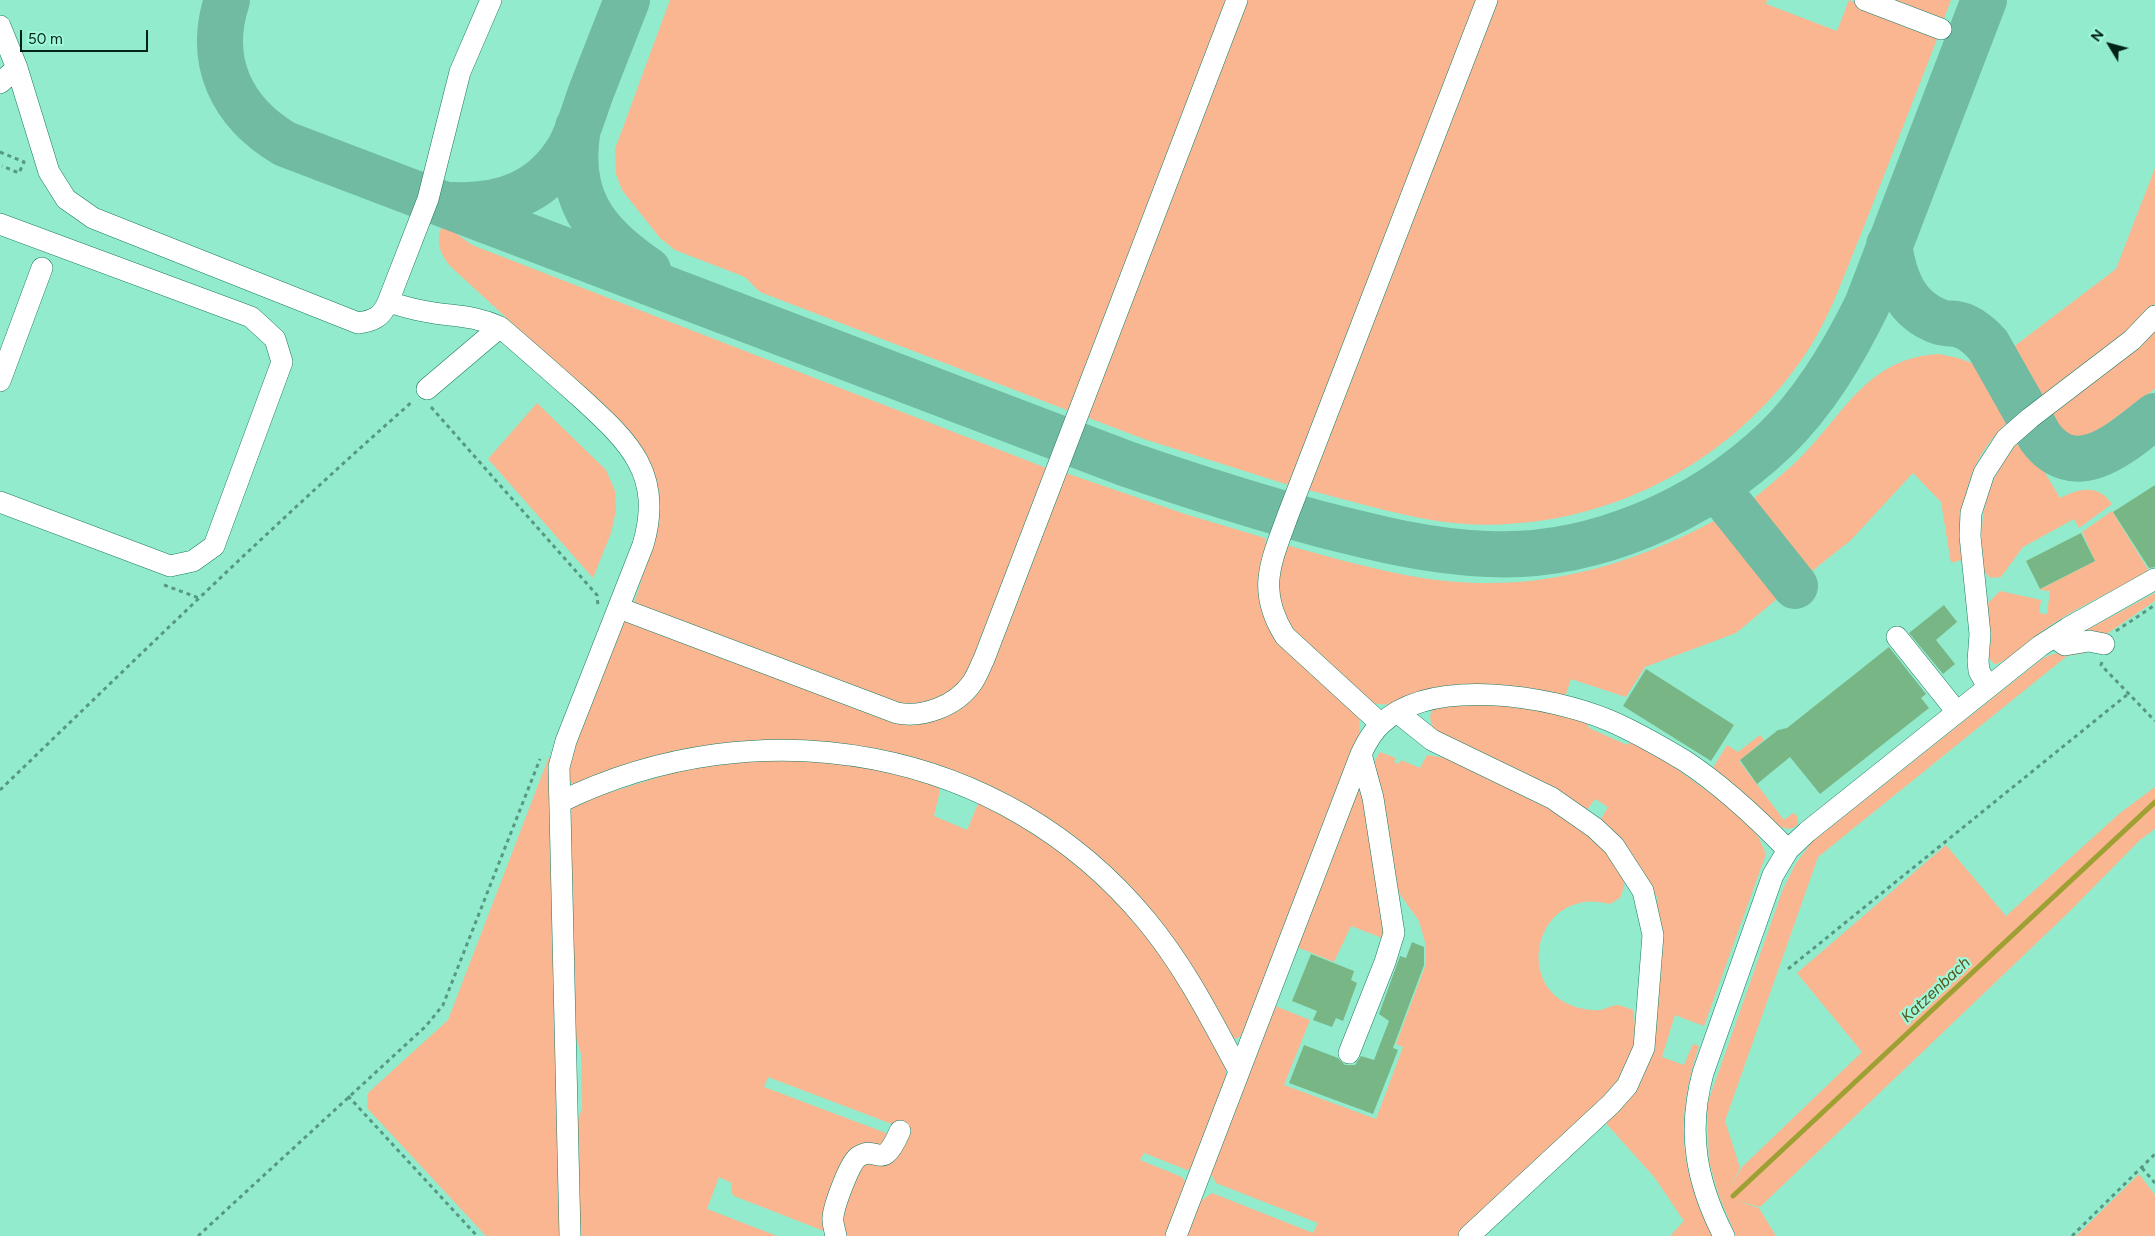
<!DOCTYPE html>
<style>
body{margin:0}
#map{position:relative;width:2155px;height:1236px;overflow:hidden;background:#93ebcd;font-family:Figtree,sans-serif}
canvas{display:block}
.north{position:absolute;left:2085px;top:20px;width:50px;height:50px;-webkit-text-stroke:4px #a0f8da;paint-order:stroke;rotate:307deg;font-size:14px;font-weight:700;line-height:20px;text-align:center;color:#002218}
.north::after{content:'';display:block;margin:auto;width:18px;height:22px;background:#002218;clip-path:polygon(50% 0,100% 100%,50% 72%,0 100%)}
.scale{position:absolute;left:20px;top:30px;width:128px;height:22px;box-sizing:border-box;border:2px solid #002218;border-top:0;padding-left:6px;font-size:15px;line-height:18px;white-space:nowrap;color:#002218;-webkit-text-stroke:4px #a0f8da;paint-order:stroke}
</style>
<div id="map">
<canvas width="2155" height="1236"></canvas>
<div class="north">N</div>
<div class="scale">50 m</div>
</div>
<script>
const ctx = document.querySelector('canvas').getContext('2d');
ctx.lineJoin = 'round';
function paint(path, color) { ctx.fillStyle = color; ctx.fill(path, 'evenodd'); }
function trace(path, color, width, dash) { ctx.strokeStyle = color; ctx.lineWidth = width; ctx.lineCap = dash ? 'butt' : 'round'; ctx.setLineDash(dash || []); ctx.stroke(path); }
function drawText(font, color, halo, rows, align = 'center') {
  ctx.font = font + ' Figtree,sans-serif'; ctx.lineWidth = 4.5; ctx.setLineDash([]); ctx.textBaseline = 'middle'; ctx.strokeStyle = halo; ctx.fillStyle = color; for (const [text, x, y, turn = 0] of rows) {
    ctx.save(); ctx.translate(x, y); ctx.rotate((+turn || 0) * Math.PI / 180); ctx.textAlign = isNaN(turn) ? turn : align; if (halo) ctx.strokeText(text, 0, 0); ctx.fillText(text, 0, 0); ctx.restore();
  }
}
paint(new Path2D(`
 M670,0H1231L1072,412L760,292L745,277L675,250L660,238L622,190L616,174L615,149Z
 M1242,0H1484L1295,487L1144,439L1081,415Z
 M1491,0H1767L1766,4L1837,31L1849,0L1939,34C1913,101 1887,168 1861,234C1845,272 1832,312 1810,347C1736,463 1603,532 1465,524C1411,520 1357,502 1304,489Z
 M1881,0H1951L1942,24Z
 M2155,168V304L2135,328L2037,401L2008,351L2116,269Z
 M443,224L472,245L1049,469L966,681L938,701L899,708L632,608C644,579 648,548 657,518L607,410L450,266C439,252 435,240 443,224Z
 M2155,329V389L2086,439C2069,437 2056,430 2046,416Z
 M1939,354L1958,358L1980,366L2011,419C1966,460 1960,502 1961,560L1951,563L1941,502L1913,473L1851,540L1802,579L1744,507C1763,490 1784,474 1802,456C1846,411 1868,358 1939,354Z
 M537,403L606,470L615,491L616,511L611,533L593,578L488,459Z
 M2023,436L2060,498C2080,488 2098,484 2112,504L2079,528L2074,519L2023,547L2001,577L1991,578L1984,572C1978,512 1984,483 2023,436Z
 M1060,471L1185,514L1265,538L1267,547L1263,608L1359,719L1360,737L1257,998L1241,1036L1235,1039L1230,1038L1064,833L837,745L578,787L572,784L568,777L572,749L622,622L628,620L862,708L958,701Z
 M2112,511L2149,571C2112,592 2072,609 2038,634C2028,641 2005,665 1994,664L1989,658L1991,637L1987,604L2000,591L2041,600L2039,613L2047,614L2050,591L2039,590L2095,561L2082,532Z
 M1721,517L1783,594L1736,633L1645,667L1626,697L1571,679L1565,697L1522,687H1457L1391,705L1367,703L1289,633L1274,602L1282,544C1346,561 1412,582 1479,583C1565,585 1647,558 1721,517Z
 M2155,593V601L2102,637L2072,638Z
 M2084,647L2086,653L2067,656L1818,857L1725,1121L1740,1168L1730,1188L1742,1167L1862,1052L1797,973L1946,845L2006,916L2120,813L2155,787V829L2140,840L2068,913L1760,1207L1734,1200L1759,1208L1776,1236H1736L1719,1196L1709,1161L1707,1105L1783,889L1796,863L1812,842L2042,659L2050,655Z
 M1510,704L1587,722L1589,728L1627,745L1631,742L1669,763L1744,818L1758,836L1766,854L1704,1026L1675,1015L1662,1057L1684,1065L1693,1044L1699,1046C1675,1117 1679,1169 1712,1236H1670L1684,1221L1655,1178L1604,1121L1622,1100L1658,973C1661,961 1664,947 1663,934C1661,919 1656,913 1657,896L1651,895L1598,824L1608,807L1595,799L1584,814L1436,732C1431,724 1427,716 1434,708L1446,705Z
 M1760,735L1764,740L1739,761L1784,820L1793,813L1797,816L1798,824C1792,831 1785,829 1777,825L1711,771L1727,745L1738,752Z
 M1380,752L1396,758L1394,762L1399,764L1401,760L1420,768L1427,755L1451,759L1577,821L1623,871L1624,887L1620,898L1610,904C1600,902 1590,900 1580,903C1533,913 1523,981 1566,1003C1576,1008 1589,1011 1600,1010C1606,1009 1612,1005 1618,1005C1623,1006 1628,1008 1633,1010L1638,1049L1622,1083L1461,1236H1185L1198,1203L1212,1193L1313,1233L1318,1223L1216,1183L1210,1172L1275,1006L1310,1020L1284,1085L1376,1119L1403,1047L1396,1044L1426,964L1425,942L1419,921L1397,890L1373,764Z
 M550,754L560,1236H486L367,1108L368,1093L448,1020Z
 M799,756C847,760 891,768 937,783L940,791L934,816L967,830L978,804L983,801C1079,850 1148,916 1199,1010C1209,1027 1224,1053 1226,1072C1227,1081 1197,1154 1192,1168L1187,1170L1144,1153L1140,1160L1182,1177L1186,1183L1165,1236H841L837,1221L856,1164L862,1158C893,1160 894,1157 905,1129L768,1077L764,1087L894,1136C877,1166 873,1140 852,1157L830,1212L829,1228L824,1231L734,1196L731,1192L732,1183L719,1177L707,1209L777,1236H578L575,1128L582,1108L581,1054L573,1028L569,813C575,801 595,788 608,793L701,764L746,758Z
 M1358,784L1364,787L1385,939L1351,926L1334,962L1297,947Z
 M2139,1174L2155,1195V1236H2076Z`), '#fab690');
trace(new Path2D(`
 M1733,1196L2155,802`), '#9ea033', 5);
trace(new Path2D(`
 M227,0C207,61 231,112 285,144L1127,464C1191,486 1254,506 1320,524C1375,538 1430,552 1488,554C1592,559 1701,511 1776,439C1815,401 1843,354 1867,305L1984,0
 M578,127C566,196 593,233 648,270
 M453,205C502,207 542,193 569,149C579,131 584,111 591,92C603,61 615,31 627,0
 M1889,245C1894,278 1905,310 1940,322C1945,324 1951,323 1956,324C1969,326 1979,335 1988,345L2040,437C2076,485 2122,442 2155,416
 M1716,487L1795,586`), '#70bba2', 46);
paint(new Path2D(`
 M2155,485V567L2149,568L2113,512Z
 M2081,533L2095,561L2040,589L2026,561Z
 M1944,605L1957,622L1936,640L1955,664L1943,674L1909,633Z
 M1889,647L1926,694L1921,698L1929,708L1820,794L1790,757L1757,784L1740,760L1778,730L1787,728Z
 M1646,669L1734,725L1711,761L1623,706Z
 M1412,942L1424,947V965L1393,1048L1398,1050L1373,1114L1289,1083L1304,1045L1338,1058L1345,1065H1355L1361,1056L1374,1060L1389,1021L1379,1014L1400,956L1406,958Z
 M1311,954L1354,971L1351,980L1357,983L1343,1021L1336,1018L1332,1027L1313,1020L1317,1011L1292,1001Z`), '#79b686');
const minor = new Path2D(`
 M1865,0L1941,29
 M0,26L17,68L49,172L66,199L93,218L358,323C373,321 382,317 388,302L428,199L460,72L491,0
 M0,83L17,68
 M0,224L251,317L275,339L282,362L214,546L193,561L170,566L0,502
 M388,302C399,305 411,309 423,311C452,317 471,314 500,327C527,350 554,374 581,398C629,442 664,474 643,545L566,741L559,767L570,1236
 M0,381L42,268
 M427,389L500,327
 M619,608L897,713C923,718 956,706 972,683C977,676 980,667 984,659L1237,0
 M1897,637L1957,712
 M2054,637L2065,645L2089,641L2104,644
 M1988,687L1979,671L1978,661L1980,634L1970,536L1971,513L1984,473L2006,439L2030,418L2132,340L2155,316
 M1397,712L1432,740L1552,798L1595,828L1614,846L1643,891L1653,935L1644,1048L1627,1086L1611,1104L1469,1236
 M1381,724L1285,636C1256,590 1271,562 1288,515L1487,0
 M560,802C760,704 1002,746 1146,920C1185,967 1211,1019 1239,1071
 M1349,1053L1385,962L1394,933L1373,798L1361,754
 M836,1236C835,1230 832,1223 833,1217C834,1206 849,1164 858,1157C878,1143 881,1175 900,1131
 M1176,1236L1361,754C1366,743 1373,731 1382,723C1433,676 1550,696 1608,720C1634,731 1660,746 1685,761C1723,786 1756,817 1788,850
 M1724,1236C1696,1182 1687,1132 1703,1073L1773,875L1788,850L1807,832L2040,646L2068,628L2155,579`);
trace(minor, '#197a61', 22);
trace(new Path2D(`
 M0,152L24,162L19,173L2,166
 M431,407L597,595L598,606
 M164,585L199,598
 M2116,631L2155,605
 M2102,662L2101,665L2155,721
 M0,790C136,659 271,526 413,401
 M1788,969L2128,694
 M348,1096L477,1236
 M2142,1168L2155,1183
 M198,1236L426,1026L443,1005L540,759
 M2072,1236L2155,1154`), '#569882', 3, [4, 4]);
trace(minor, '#fff', 21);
drawText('italic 16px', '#55561e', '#a0f8da', [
 ["Katzenbach",1936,990,-43]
]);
</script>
